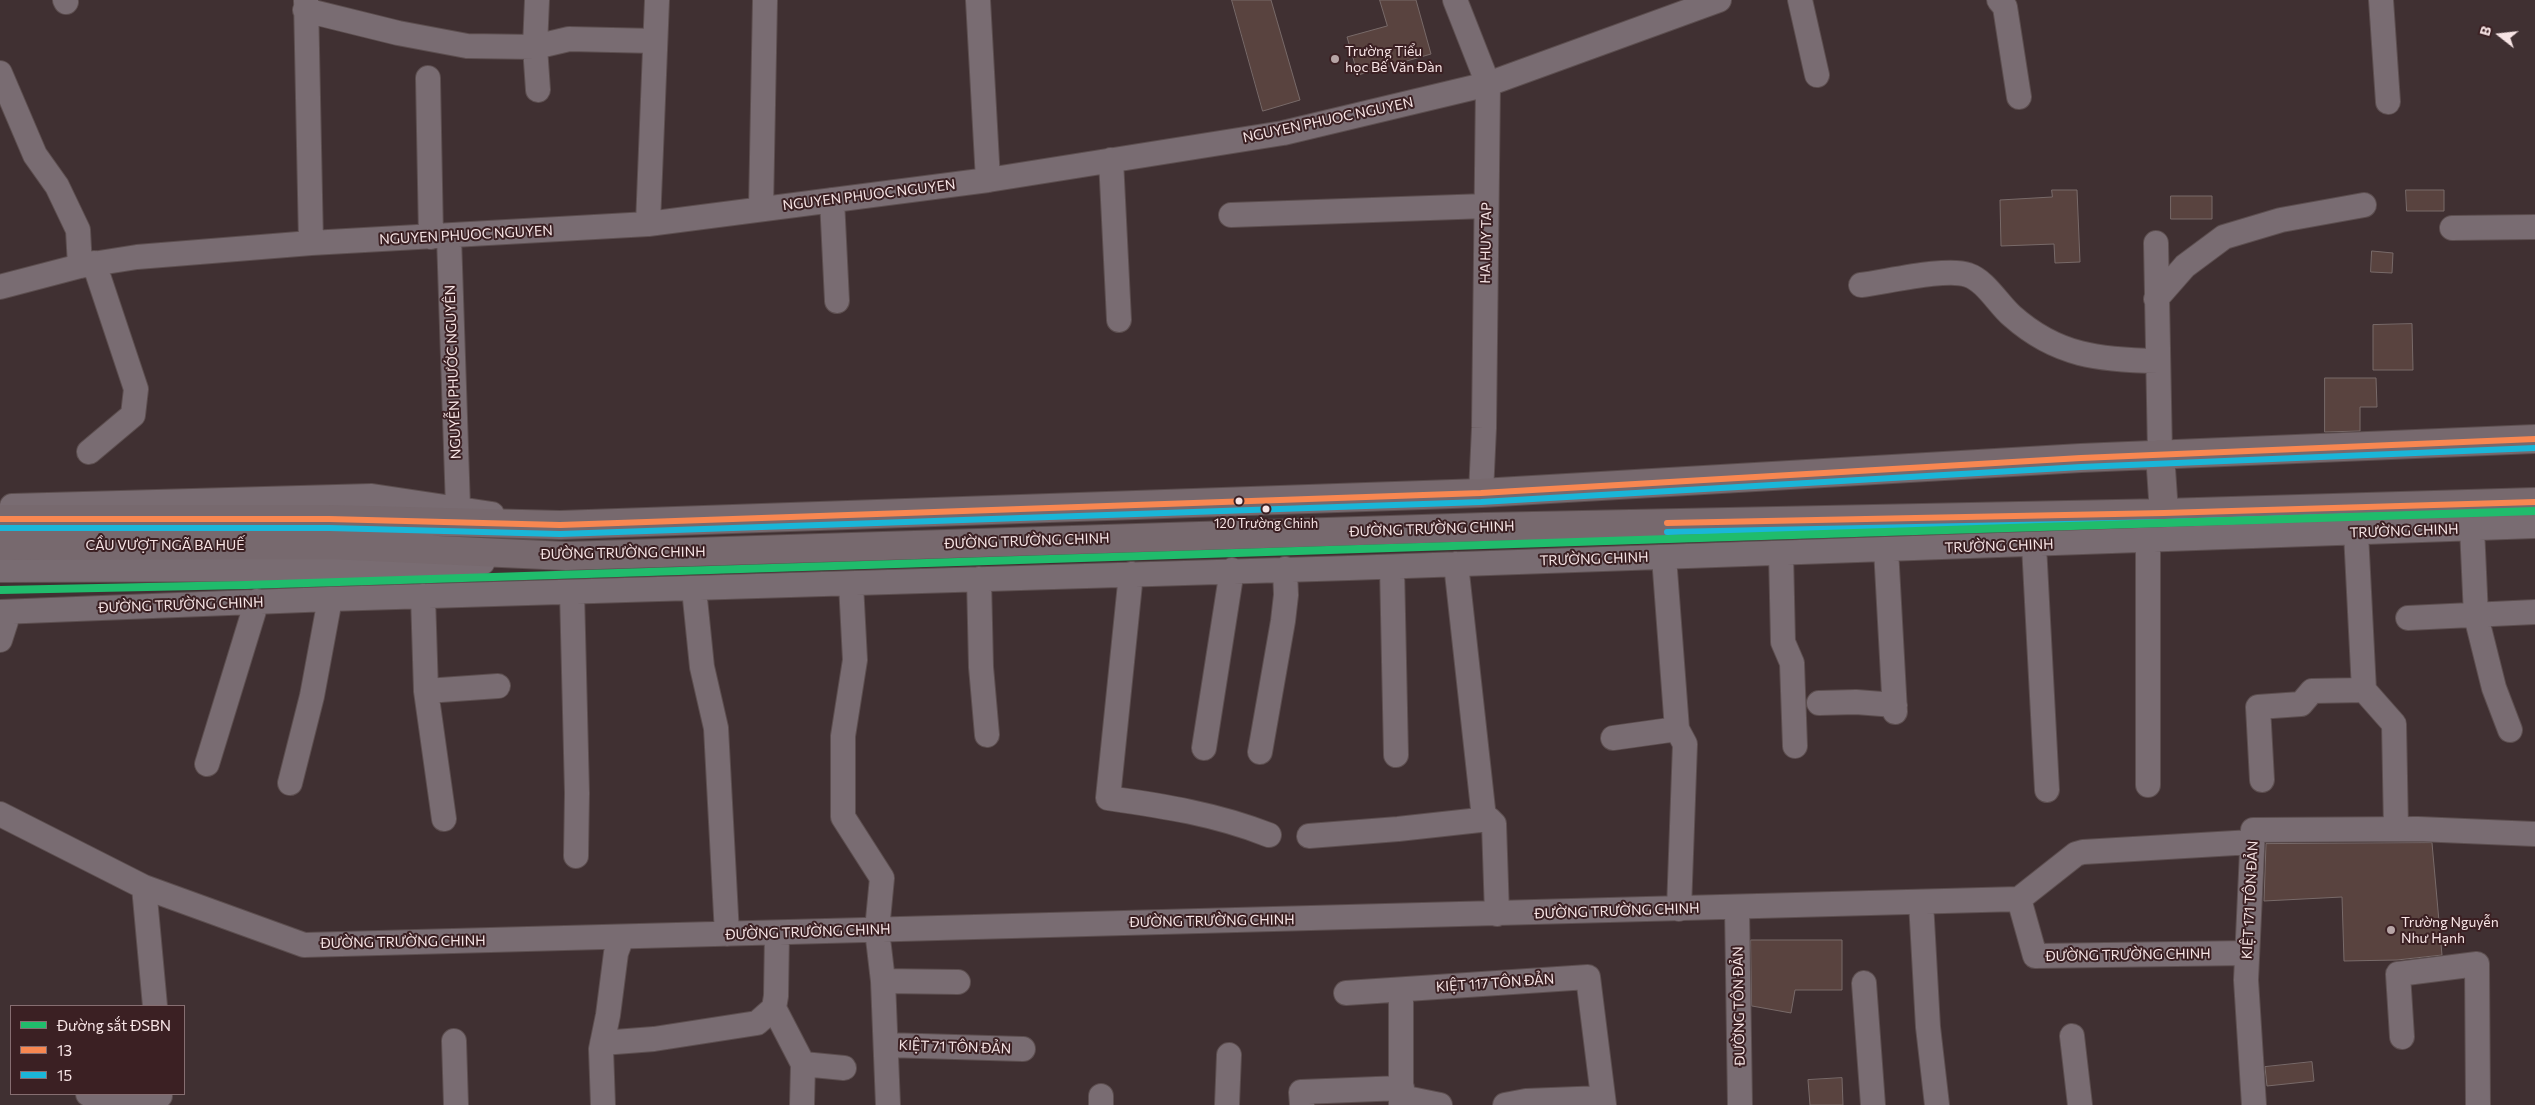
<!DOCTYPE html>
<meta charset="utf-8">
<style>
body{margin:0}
#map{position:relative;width:2535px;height:1105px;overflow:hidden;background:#403032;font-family:Commissioner,sans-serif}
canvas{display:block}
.legend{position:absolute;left:10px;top:1005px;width:175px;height:90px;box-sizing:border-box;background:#3b2023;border:1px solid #866e71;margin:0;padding:6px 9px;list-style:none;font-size:15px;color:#f7e4e5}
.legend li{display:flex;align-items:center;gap:10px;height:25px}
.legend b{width:25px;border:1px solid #866e71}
.north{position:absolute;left:2475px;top:10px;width:50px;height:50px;-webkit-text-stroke:4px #3b2023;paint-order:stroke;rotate:286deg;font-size:14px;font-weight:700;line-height:20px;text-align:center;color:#f7e4e5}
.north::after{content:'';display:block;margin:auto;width:18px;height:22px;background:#f7e4e5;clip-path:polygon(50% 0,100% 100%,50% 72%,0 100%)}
</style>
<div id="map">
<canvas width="2535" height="1105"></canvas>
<ul class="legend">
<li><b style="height:6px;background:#20bc6c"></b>Đường sắt ĐSBN</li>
<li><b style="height:6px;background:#f88751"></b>13</li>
<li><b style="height:6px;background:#1ab6d8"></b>15</li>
</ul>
<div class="north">B</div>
</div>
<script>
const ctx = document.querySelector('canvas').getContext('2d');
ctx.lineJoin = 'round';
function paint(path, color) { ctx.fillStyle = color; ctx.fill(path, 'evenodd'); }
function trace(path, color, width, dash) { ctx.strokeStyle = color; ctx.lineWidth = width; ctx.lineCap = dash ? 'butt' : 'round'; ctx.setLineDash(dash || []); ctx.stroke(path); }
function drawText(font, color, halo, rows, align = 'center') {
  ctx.font = font + ' Commissioner,sans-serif'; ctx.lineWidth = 4; ctx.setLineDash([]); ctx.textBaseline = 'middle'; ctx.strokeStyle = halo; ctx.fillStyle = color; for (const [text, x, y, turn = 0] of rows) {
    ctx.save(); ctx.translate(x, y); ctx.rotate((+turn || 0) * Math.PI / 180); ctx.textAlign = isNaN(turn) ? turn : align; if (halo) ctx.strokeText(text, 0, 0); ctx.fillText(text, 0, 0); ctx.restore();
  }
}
const building = new Path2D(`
 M1232,0H1271L1300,100L1263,111Z
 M1380,0H1416L1431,54L1358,75L1347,37L1387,26Z
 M2052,190H2077L2080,262L2055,263L2054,244L2001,246L2000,200L2052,197Z
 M2406,190H2444V211H2407Z
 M2171,196H2212V219H2171Z
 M2372,251L2393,253L2392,273L2371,272Z
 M2412,324L2413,370H2373V325Z
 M2325,378H2376L2377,407H2360V431L2325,432Z
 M2432,843L2442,955L2397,960L2344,961L2342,897L2264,901L2266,844Z
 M1751,940H1842V990H1795L1791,1013L1752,1006Z
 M2312,1062L2314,1081L2267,1086L2265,1067Z
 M1842,1078L1843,1105H1810L1808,1080Z`);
paint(building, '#59433f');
trace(building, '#786a69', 1);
const minor = new Path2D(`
 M65,0L66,2
 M306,0L311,243
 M537,0L535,47L538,90
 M978,0L988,180
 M1455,0L1488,84L1484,428L1481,493
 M1800,0L1817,75
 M1999,0L2005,7L2019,97
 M2381,0L2388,102
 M305,10L398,33L467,46L535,47L569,39L655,41
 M0,73L35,155L57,186L78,230L80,266
 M428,78L431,237
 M1111,160L1119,320
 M832,200L837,301
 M761,209L765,0
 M1231,215L1486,206
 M648,224L657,0
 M2452,228L2535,227
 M449,237L458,508
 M2156,243L2160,454
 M1861,285C1886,282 1947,267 1968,275C1986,281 1998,304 2012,316C2057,356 2100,360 2158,361
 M0,287L80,266L137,257L311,243L648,224L988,180L1283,133L1488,84L1719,0
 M2156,299L2185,266L2224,237L2281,220L2364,205
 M89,452L133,415L136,389L94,263
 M12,506L372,496L492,514
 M2472,528L2476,616L2494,688L2510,730
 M2356,533L2364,690L2394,724L2396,829
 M2148,541V785
 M2034,545L2047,790
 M1886,549L1895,712
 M1781,553L1783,642L1792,663L1795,746
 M1664,557L1677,729L1685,744L1679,909
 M1456,564L1484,818
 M1392,567L1396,755
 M0,570L381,569L483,562
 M1131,574L1108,798C1163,806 1216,814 1269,835
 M979,579L981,667L987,735
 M851,584L855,660L843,736V817L882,878L877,930L883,981L888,1105
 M694,589L702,667L716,728L727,934
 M572,592L577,793L576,856
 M423,596L426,691L444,819
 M0,612L330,599L1349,568L2535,526
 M2408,618L2535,612
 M0,640L9,612
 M426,691L498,686
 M1819,703L1856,702L1895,705
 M1613,738L1677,729
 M1204,748L1232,570
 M1260,752L1283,621L1286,595L1285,569
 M207,764L257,601
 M2262,780L2258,707L2301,704L2312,691L2364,690
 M290,783L312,696L330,599
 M0,814L144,887L304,945L2019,899L2035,956L2247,953
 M1309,836L1398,829L1489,819L1494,824L1497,914
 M144,887L155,1006
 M2019,899L2076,854L2083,852L2252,842
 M1921,902L1928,1027L1937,1105
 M1737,907L1740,1105
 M883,981L958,982
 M1864,983L1873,1105
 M1401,990V1105
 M1346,993L1588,977L1604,1105
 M774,1008L803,1064L802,1105
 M2072,1036L2080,1105
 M2402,1037L2398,974L2477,964L2478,1105
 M454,1041L456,1105
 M602,1043L654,1039L757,1023L774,1008L776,996L777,933
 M887,1045L1023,1049
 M803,1064L844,1068
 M88,1094L160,1096
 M1401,1097L1440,1105
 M603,1105L601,1049L608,1015L616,953L622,937
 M1101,1105V1096
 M1227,1105L1229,1055
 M1302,1105L1301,1092L1402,1088
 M1505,1105L1526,1101L1603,1098
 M2254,1105L2246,980L2253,830L2418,829L2535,834`);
const highway = new Path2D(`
 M2160,454L2164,513
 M0,519H329L560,525L1481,493L2081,458L2535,439
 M0,546L330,545L566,556L1485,527L2164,513L2535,502`);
trace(minor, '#5c4e4f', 26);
trace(highway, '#5c4e4f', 30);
trace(minor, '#796c72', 24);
trace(highway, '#77696e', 28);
trace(new Path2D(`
 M0,519H329L560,525L1481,493L2081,458L2535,439
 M1667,523L2164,513L2535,502`), '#f88751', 6);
trace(new Path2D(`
 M0,528H329L560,534L1481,502L2081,467L2535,448
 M1667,532L2164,522L2535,511`), '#1ab6d8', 6);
trace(new Path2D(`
 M0,590L246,585L2535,511`), '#20bc6c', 8);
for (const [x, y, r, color] of [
 [1335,59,5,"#b7a5a6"],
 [1239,501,4.5,"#f7e4e5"],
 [1266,509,4.5,"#f7e4e5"],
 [2391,930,5,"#b7a5a6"]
]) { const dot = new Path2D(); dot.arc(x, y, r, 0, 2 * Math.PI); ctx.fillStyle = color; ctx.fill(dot); trace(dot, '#3b2023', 2); }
drawText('13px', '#f7e4e5', '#3b2023', [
 ["120 Trường Chinh",1266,524]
]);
drawText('14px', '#f7e4e5', '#3b2023', [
 ["Trường Tiểu",1345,51],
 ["học Bế Văn Đàn",1345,67],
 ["Trường Nguyễn",2401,922],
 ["Như Hạnh",2401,938]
], 'left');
drawText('14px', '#f7e4e5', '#3b2023', [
 ["NGUYEN PHUOC NGUYEN",1328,120,-12],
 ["NGUYEN PHUOC NGUYEN",869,195,-7],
 ["NGUYEN PHUOC NGUYEN",466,235,-3],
 ["HA HUY TAP",1486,243,-89],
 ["NGUYỄN PHƯỚC NGUYÊN",453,372,-92],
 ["ĐƯỜNG TRƯỜNG CHINH",1432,529,-2],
 ["TRƯỜNG CHINH",2404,531,-2],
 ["ĐƯỜNG TRƯỜNG CHINH",1027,541,-2],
 ["CẦU VƯỢT NGÃ BA HUẾ",165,545],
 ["TRƯỜNG CHINH",1999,546,-2],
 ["ĐƯỜNG TRƯỜNG CHINH",623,553,-1],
 ["TRƯỜNG CHINH",1594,559,-2],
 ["ĐƯỜNG TRƯỜNG CHINH",181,605,-2],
 ["KIỆT 171 TÔN ĐẢN",2250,900,-87],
 ["ĐƯỜNG TRƯỜNG CHINH",1617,911,-2],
 ["ĐƯỜNG TRƯỜNG CHINH",1212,921,-1],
 ["ĐƯỜNG TRƯỜNG CHINH",808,932,-2],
 ["ĐƯỜNG TRƯỜNG CHINH",403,942,-1],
 ["ĐƯỜNG TRƯỜNG CHINH",2128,955,-1],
 ["KIỆT 117 TÔN ĐẢN",1495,983,-4],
 ["ĐƯỜNG TÔN ĐẢN",1739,1006,-91],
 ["KIỆT 71 TÔN ĐẢN",955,1047,2]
]);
</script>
